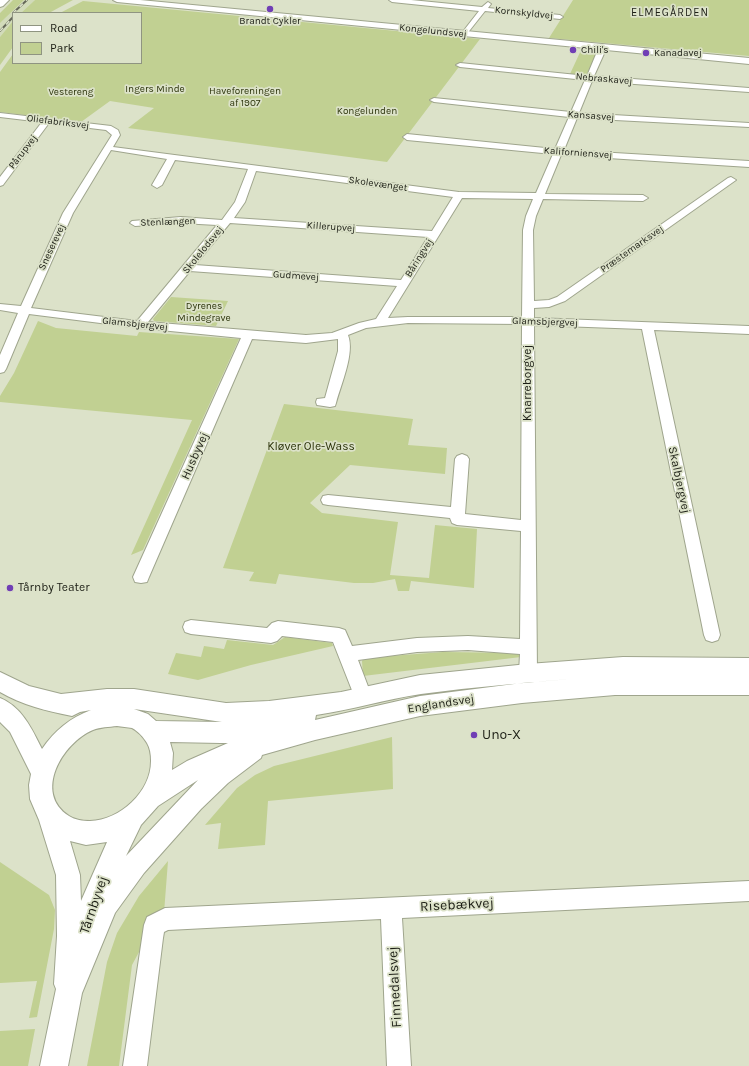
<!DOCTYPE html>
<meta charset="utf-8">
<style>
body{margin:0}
#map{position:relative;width:749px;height:1066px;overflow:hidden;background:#dce2c9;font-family:Karla,sans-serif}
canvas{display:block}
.legend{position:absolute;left:12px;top:12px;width:130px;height:52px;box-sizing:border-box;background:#dce2c9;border:1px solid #8f9481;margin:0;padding:5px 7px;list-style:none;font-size:12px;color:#1c1e15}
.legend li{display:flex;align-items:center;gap:8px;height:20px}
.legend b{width:20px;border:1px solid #8f9481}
</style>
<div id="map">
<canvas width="749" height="1066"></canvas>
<ul class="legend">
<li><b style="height:5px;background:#fff"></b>Road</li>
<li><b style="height:11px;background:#c1d092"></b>Park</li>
</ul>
</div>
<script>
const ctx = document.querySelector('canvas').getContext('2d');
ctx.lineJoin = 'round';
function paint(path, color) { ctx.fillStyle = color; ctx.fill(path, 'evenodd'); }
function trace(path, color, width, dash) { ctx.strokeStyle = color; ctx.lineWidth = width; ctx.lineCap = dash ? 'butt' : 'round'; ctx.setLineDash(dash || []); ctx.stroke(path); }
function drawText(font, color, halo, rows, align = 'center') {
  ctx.font = font + ' Karla,sans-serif'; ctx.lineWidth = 3.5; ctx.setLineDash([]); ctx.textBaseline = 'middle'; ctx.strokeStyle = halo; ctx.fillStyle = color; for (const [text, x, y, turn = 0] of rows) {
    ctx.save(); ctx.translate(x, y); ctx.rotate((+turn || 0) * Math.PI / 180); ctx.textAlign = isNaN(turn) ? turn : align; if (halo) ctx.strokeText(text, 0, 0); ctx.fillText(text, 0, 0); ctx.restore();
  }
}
paint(new Path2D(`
 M24,0H35L21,13H13V21L0,37V23Z`), '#d2dbba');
paint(new Path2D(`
 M13,0H24L0,23V13Z
 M35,0H73L49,13H21Z
 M573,0H749V56L549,38Z
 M83,1L480,39L387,162L128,128L154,108L110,101L81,122L0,112V72L13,54V63H141V13H60Z
 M13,21V47L0,65V37Z
 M582,48L598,50L586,76L570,74Z
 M171,297L228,301L216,326L154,321L153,319Z
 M38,321L56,328L137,336L139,332L239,339L143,550L131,555L192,420L0,402V396L14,373Z
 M284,404L413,419L408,445L447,448L445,474L350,465L310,503L322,513L398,522L390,575L429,578L435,525L477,529L474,588L411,581L409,591H398L395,579L373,583H354L279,574L276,584L249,581L254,572L223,568Z
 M285,637L332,643L333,646L251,665L198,680L168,674L176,653L201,657L204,646L224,649L227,640L273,645Z
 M443,652L517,653L521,657L363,676L362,661L364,658Z
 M392,737L393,789L268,801L265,845L218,849L221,823L205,825L237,788L255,775L274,766Z
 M168,861L164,913L144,938L139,952L132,965L119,1066H87L107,962L117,933L139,896Z
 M0,862L49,895L55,910L54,929L37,1017L29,1018L37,981L0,983Z
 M35,1029L28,1066H0V1031Z`), '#c1d092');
const minor = new Path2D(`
 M389,0H411L482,7L488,2L491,4L488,8L560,15L563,17L560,19L485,11L466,35L464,36L461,34L479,11L392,2Z
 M603,45L607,47L594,76L749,88V92L592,81L579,113L749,123V127L577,118L564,150L749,161V167L561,155L545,194L643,195L648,198L643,201L543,199L536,216L533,230L534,301L549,300L557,297L728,178L731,177L736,180L565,301L549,307L534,308V318L749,326V334L654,330L720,635L718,640L712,642L706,640L704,635L642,329L534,325L537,673L534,678L528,681L522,678L519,673L520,654L468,650L417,652L358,660L372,697L369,703L363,705L357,703L333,642L282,636L277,641L271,643L191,634L185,632L183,627L185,622L191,620L267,628L272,623L278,621L339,628L345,630L352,646L417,638L468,636L520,639L521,531L457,525L452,523L450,518L328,505L323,504L321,500L323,496L328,495L451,507L455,459L457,456L462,454L467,456L469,459L465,514L521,520L522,324L408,323L366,328L348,335C355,353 341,384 336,403L335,406L330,407L317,405L316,402L317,399L325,398L338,351V339L306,343L252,339L149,577L147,582L141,583L135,582L133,577L241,338L140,328L29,314L6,369L4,372L0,373V355L18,313L0,310V304L21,306L63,213L112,135L106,130L49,123L3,185L0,186V177L42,122L0,117V113L111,126L118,130L120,135L113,147L459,192L536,193L553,154L407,140L403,137L407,134L555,149L569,117L434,102L430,100L434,98L571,112L585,80L460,67L456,65L460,63L587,76L599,47ZM111,150L167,159L152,185L157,188L162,185L175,160L248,169L235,202L222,220L181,217L132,221L130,223L135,226L181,223L217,225L137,321L31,308L73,213ZM256,171L453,197L432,231L234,218L245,202ZM462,198L533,199L526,216L523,230L522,317H408L388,318ZM230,223L428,237L401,280L195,265ZM190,271L397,286L376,319L359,323L332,333L306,335L148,322Z
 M749,881V901L402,918L411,1066H387L381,919L168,930L164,932L163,938L147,1066H123L144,925L147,917L165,908Z`);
const tertiary = new Path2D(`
 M113,0H140L749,58V64L117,2Z
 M623,657L749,658V695H615L522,703L420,716L315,740L262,755L261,758L228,783L201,809L144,873L115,913L82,993L68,1066H40L56,989L54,984L57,936L56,875L39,820L30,799L29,785L31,774L10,732L0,722V698C22,707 32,729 42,749C55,730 70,718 91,710L80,712L72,716C47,711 22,705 0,692V672L29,686L61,694L107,689H134L226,703L269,701L341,692L420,675L528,664ZM583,678L522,683L420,696L315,720L316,715C352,710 386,699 421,694C475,687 529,682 583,678ZM134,709L222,722L156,721L148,714ZM117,726C122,727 127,727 132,728C138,731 144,738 147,743C150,748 151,754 151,761C151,792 120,820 90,821C83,821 75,820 69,816C33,793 62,743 93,730C100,727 109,727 117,726ZM170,742L221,743H228L187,761L172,770L173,753ZM198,780L126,856L141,825L158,806ZM70,841L86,845L107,842L81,901L80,875Z`);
const motorway = new Path2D(`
 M0,0H9L3,6L0,7Z`);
trace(minor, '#9fa58d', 2);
trace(tertiary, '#9fa58d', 2);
trace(motorway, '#9fa58d', 2);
paint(minor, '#fff');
paint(tertiary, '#fff');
paint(motorway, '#fff');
const rail = new Path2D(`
 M13,13L27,0
 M0,31L13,17`);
trace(rail, '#656859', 2);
trace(rail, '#dce2c9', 1.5, [4.5]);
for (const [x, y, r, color] of [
 [270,9,4,"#703eb5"],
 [573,50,4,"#703eb5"],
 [646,53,4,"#703eb5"],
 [10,588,4,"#703eb5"],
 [474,735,4,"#703eb5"]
]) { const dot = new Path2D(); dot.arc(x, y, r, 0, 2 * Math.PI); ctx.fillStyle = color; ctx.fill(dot); trace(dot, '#dce2c9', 1.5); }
drawText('10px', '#1c1e15', '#dce2c9', [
 ["Kornskyldvej",524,13,6],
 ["Kongelundsvej",433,31,6],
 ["Nebraskavej",604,79,5],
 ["Kansasvej",591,116,4],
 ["Oliefabriksvej",58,122,7],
 ["Pårupvej",23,152,-53],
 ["Kaliforniensvej",578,153,4],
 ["Skolevænget",378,184,8],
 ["Stenlængen",168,222,-2],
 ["Killerupvej",331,227,4],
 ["Sneserevej",52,247,-65],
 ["Præstemarksvej",632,249,-35],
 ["Skolelodsvej",203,250,-51],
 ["Båringvej",419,258,-58],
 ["Gudmevej",296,276,4],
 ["Glamsbjergvej",545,322,2],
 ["Glamsbjergvej",135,324,6]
]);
drawText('10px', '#1c1e15', '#dce2c9', [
 ["Brandt Cykler",270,21,"center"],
 ["Chili's",581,50],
 ["Kanadavej",654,53]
], 'left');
drawText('10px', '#2d350c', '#dce2c9', [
 ["Ingers Minde",155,89],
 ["Haveforeningen",245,91],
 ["af 1907",245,103],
 ["Vestereng",71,92],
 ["Kongelunden",367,111],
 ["Dyrenes",204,306],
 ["Mindegrave",204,318]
]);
ctx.letterSpacing = '1px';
drawText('11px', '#1c1e15', '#dce2c9', [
 ["ELMEGÅRDEN",670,13]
]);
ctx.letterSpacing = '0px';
drawText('12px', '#1c1e15', '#dce2c9', [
 ["Knarreborgvej",528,383,-90],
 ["Husbyvej",195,456,-66],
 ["Skalbjergvej",679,480,78],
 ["Englandsvej",441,704,-9]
]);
drawText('12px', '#2d350c', '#dce2c9', [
 ["Kløver Ole-Wass",311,447]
]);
drawText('12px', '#1c1e15', '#dce2c9', [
 ["Tårnby Teater",18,588]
], 'left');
drawText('14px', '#1c1e15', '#dce2c9', [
 ["Uno-X",482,735]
], 'left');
drawText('14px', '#1c1e15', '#dce2c9', [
 ["Tårnbyvej",94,905,-71],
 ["Risebækvej",457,905,-3],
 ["Finnedalsvej",395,987,-93]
]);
</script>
